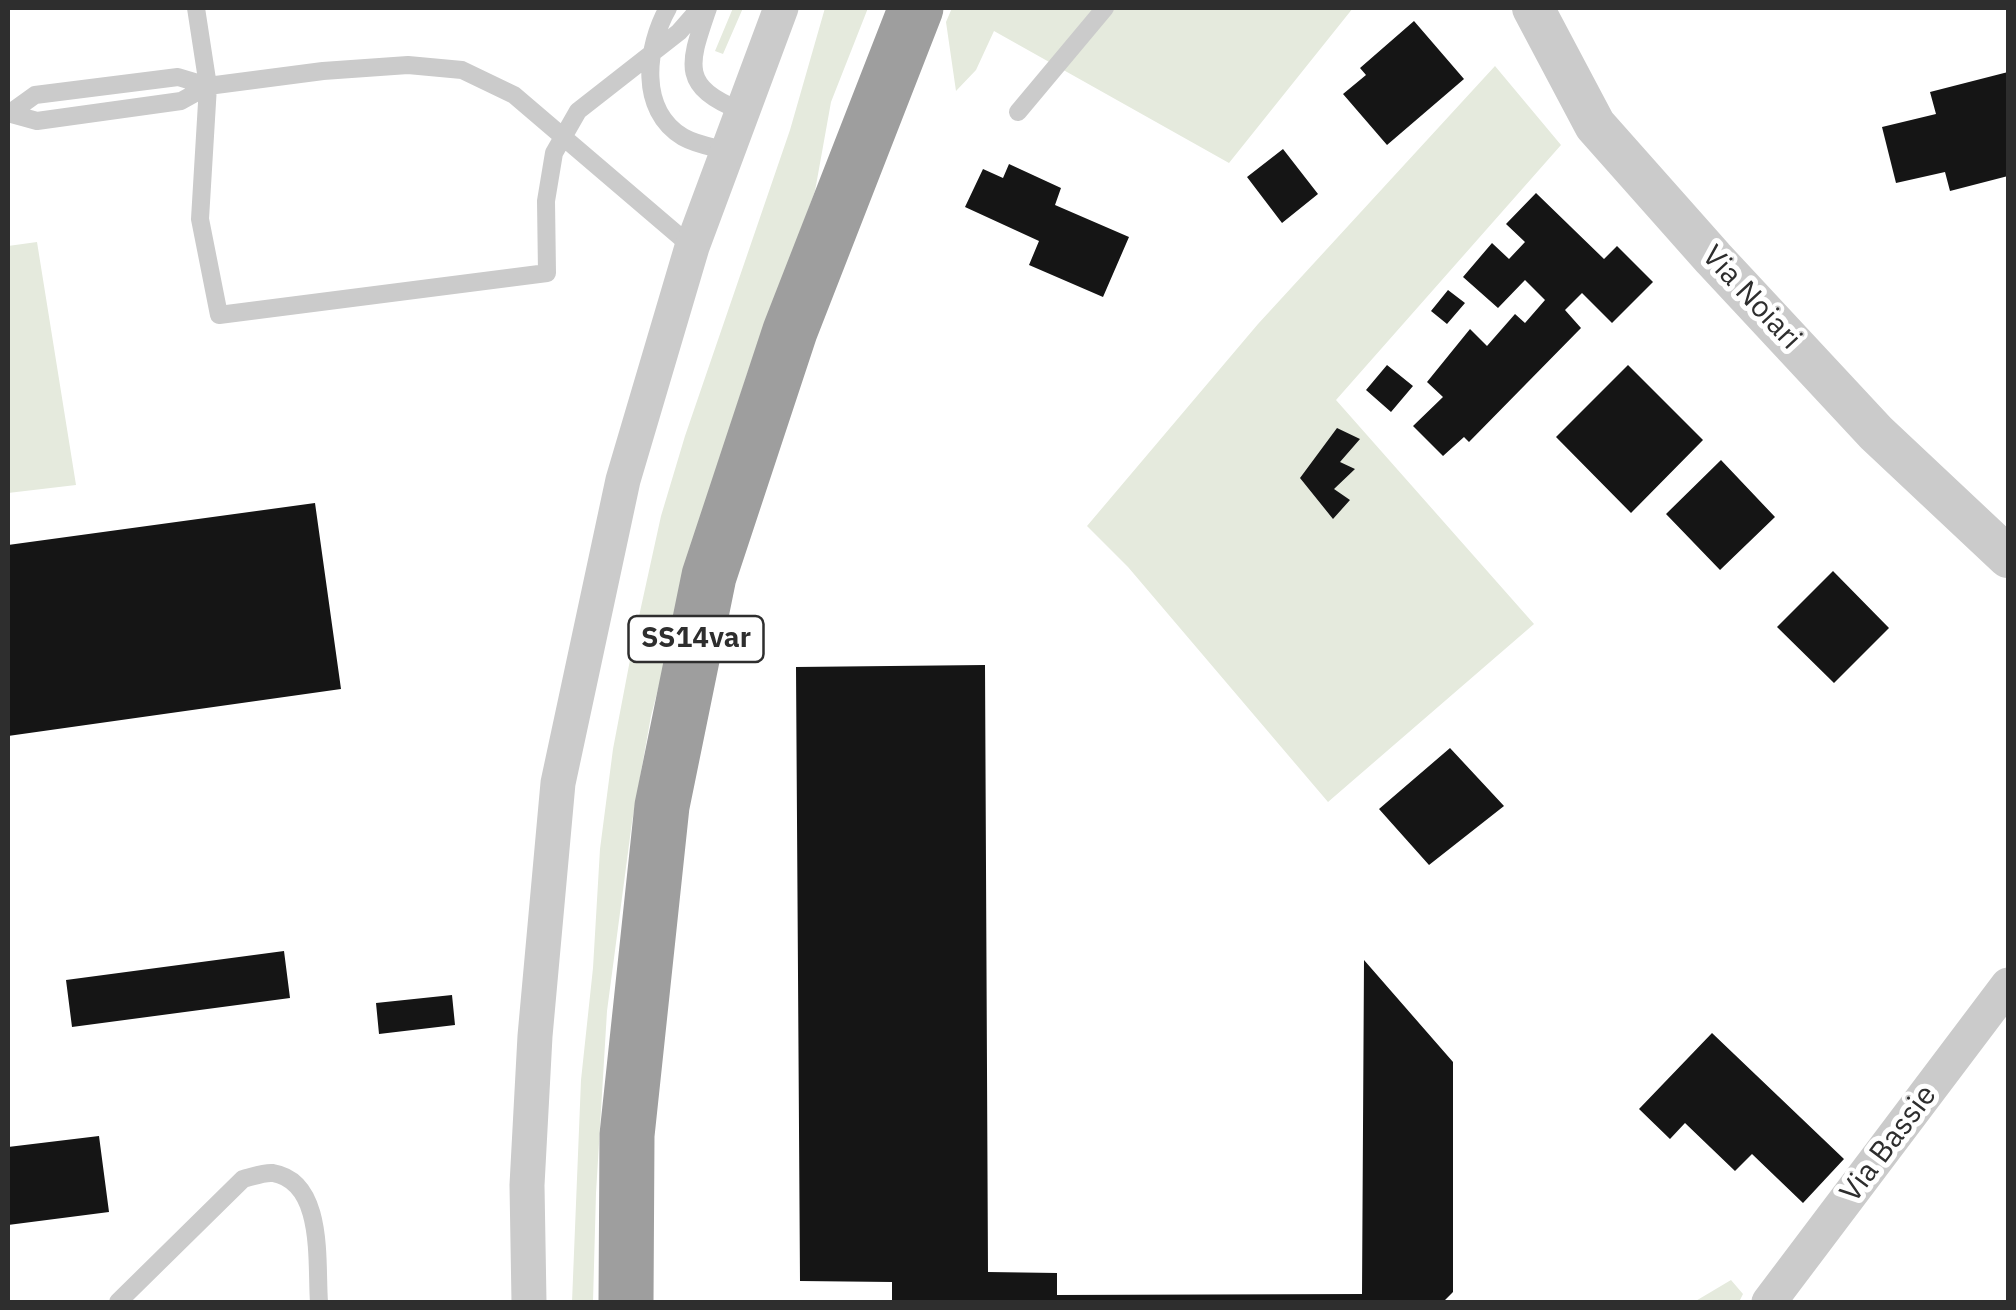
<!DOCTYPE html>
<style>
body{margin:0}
#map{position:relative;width:2016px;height:1310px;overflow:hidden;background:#fff;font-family:"IBM Plex Sans",sans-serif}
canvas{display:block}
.frame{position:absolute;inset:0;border:10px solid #2e2e2e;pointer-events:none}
</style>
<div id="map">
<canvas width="2016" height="1310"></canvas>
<div class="frame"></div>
</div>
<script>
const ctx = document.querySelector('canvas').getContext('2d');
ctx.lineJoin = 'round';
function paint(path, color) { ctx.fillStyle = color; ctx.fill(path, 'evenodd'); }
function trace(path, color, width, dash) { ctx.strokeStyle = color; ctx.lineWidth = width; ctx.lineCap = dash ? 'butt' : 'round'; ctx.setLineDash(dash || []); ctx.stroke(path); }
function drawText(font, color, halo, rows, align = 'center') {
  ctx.font = font + ' "IBM Plex Sans",sans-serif'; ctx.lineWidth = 10; ctx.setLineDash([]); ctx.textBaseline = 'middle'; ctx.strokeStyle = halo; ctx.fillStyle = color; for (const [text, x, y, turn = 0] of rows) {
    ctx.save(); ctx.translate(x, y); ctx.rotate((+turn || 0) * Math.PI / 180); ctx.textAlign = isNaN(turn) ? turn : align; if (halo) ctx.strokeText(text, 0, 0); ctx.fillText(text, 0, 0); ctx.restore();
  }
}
paint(new Path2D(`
 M733,8H743L723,54L715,51Z
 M825,8H868L831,102L815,191L747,374L710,490L651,716L632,822L607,1011L596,1193L593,1302H572L581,1080L593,968L600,849L613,749L634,639L661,516L685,436L790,130Z
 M952,8H1353L1229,163L994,31L976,70L956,91L946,22Z
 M1495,66L1561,145L1336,400L1534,624L1328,802L1128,567L1087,526L1258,324Z
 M37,242L76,485L8,493V246Z
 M1731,1280L1743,1294L1739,1302H1694Z`), '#e5eadd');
paint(new Path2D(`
 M1414,21L1464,79L1387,145L1343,94L1366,75L1360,68Z
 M2008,72V176L1950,191L1945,172L1896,183L1882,127L1936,114L1930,92Z
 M1283,149L1318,194L1282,223L1247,177Z
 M1009,164L1061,188L1055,205L1129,237L1103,297L1029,265L1039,241L965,207L983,169L1003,178Z
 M1536,193L1604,259L1617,246L1653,282L1612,323L1582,293L1565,310L1581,328L1469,442L1464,437L1443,456L1413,426L1443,397L1427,382L1470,329L1487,346L1515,314L1525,323L1545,300L1525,280L1498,308L1463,277L1492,243L1509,259L1525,242L1506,224Z
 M1448,290L1465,303L1447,324L1431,311Z
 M1387,365L1413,386L1391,412L1366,390Z
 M1628,365L1703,440L1631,513L1556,437Z
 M1337,428L1360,439L1340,462L1355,469L1334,489L1350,500L1333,519L1300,478Z
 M1721,460L1775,517L1720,570L1666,514Z
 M315,503L341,689L8,736V545Z
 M1833,571L1889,628L1834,683L1777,627Z
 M985,665L988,1272L1057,1273V1295L1362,1294L1364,960L1453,1062V1292L1443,1302H892V1282L800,1281L796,667Z
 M1450,748L1504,806L1429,865L1379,809Z
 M284,951L290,998L72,1027L66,980Z
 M452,995L455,1025L379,1034L376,1003Z
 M1712,1033L1844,1159L1803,1203L1752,1154L1735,1171L1685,1123L1670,1139L1639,1109Z
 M99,1136L109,1212L8,1225V1147Z`), '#151515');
trace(new Path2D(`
 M196,8L208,86L200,219L219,315L547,273L546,201L554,153L578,111L679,32L700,8
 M668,8C646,47 638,110 683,137C697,145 713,147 728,151
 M708,8C689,64 679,86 741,111
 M1018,112L1105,8
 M8,113L37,121L181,101L208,86L323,71L408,65L462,70L514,95L692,247
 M10,113L35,95L178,77L208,86
 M118,1302L243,1179C252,1177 264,1172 273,1173C325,1182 316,1263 319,1302`), '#cbcbcb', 18);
trace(new Path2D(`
 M529,1302L527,1185L535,1036L558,783L623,480L692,247L781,8
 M1769,1302L2008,985`), '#cbcbcb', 35);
trace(new Path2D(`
 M1533,8L1595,125L1713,258L1876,433L2008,557`), '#cbcbcb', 42);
trace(new Path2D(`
 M626,1302L627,1135L662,806L709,576L790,331L916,8`), '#9e9e9e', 55);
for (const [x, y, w] of [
 [696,639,135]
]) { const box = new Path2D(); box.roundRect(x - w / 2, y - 23, w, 46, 8); ctx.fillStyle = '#fff'; ctx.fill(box); trace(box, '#2e2e2e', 2.5); }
drawText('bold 28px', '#2e2e2e', null, [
 ["SS14var",696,639]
]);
drawText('30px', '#2e2e2e', '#fff', [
 ["Via Noiari",1751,298,47],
 ["Via Bassie",1889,1144,-53]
]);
</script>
